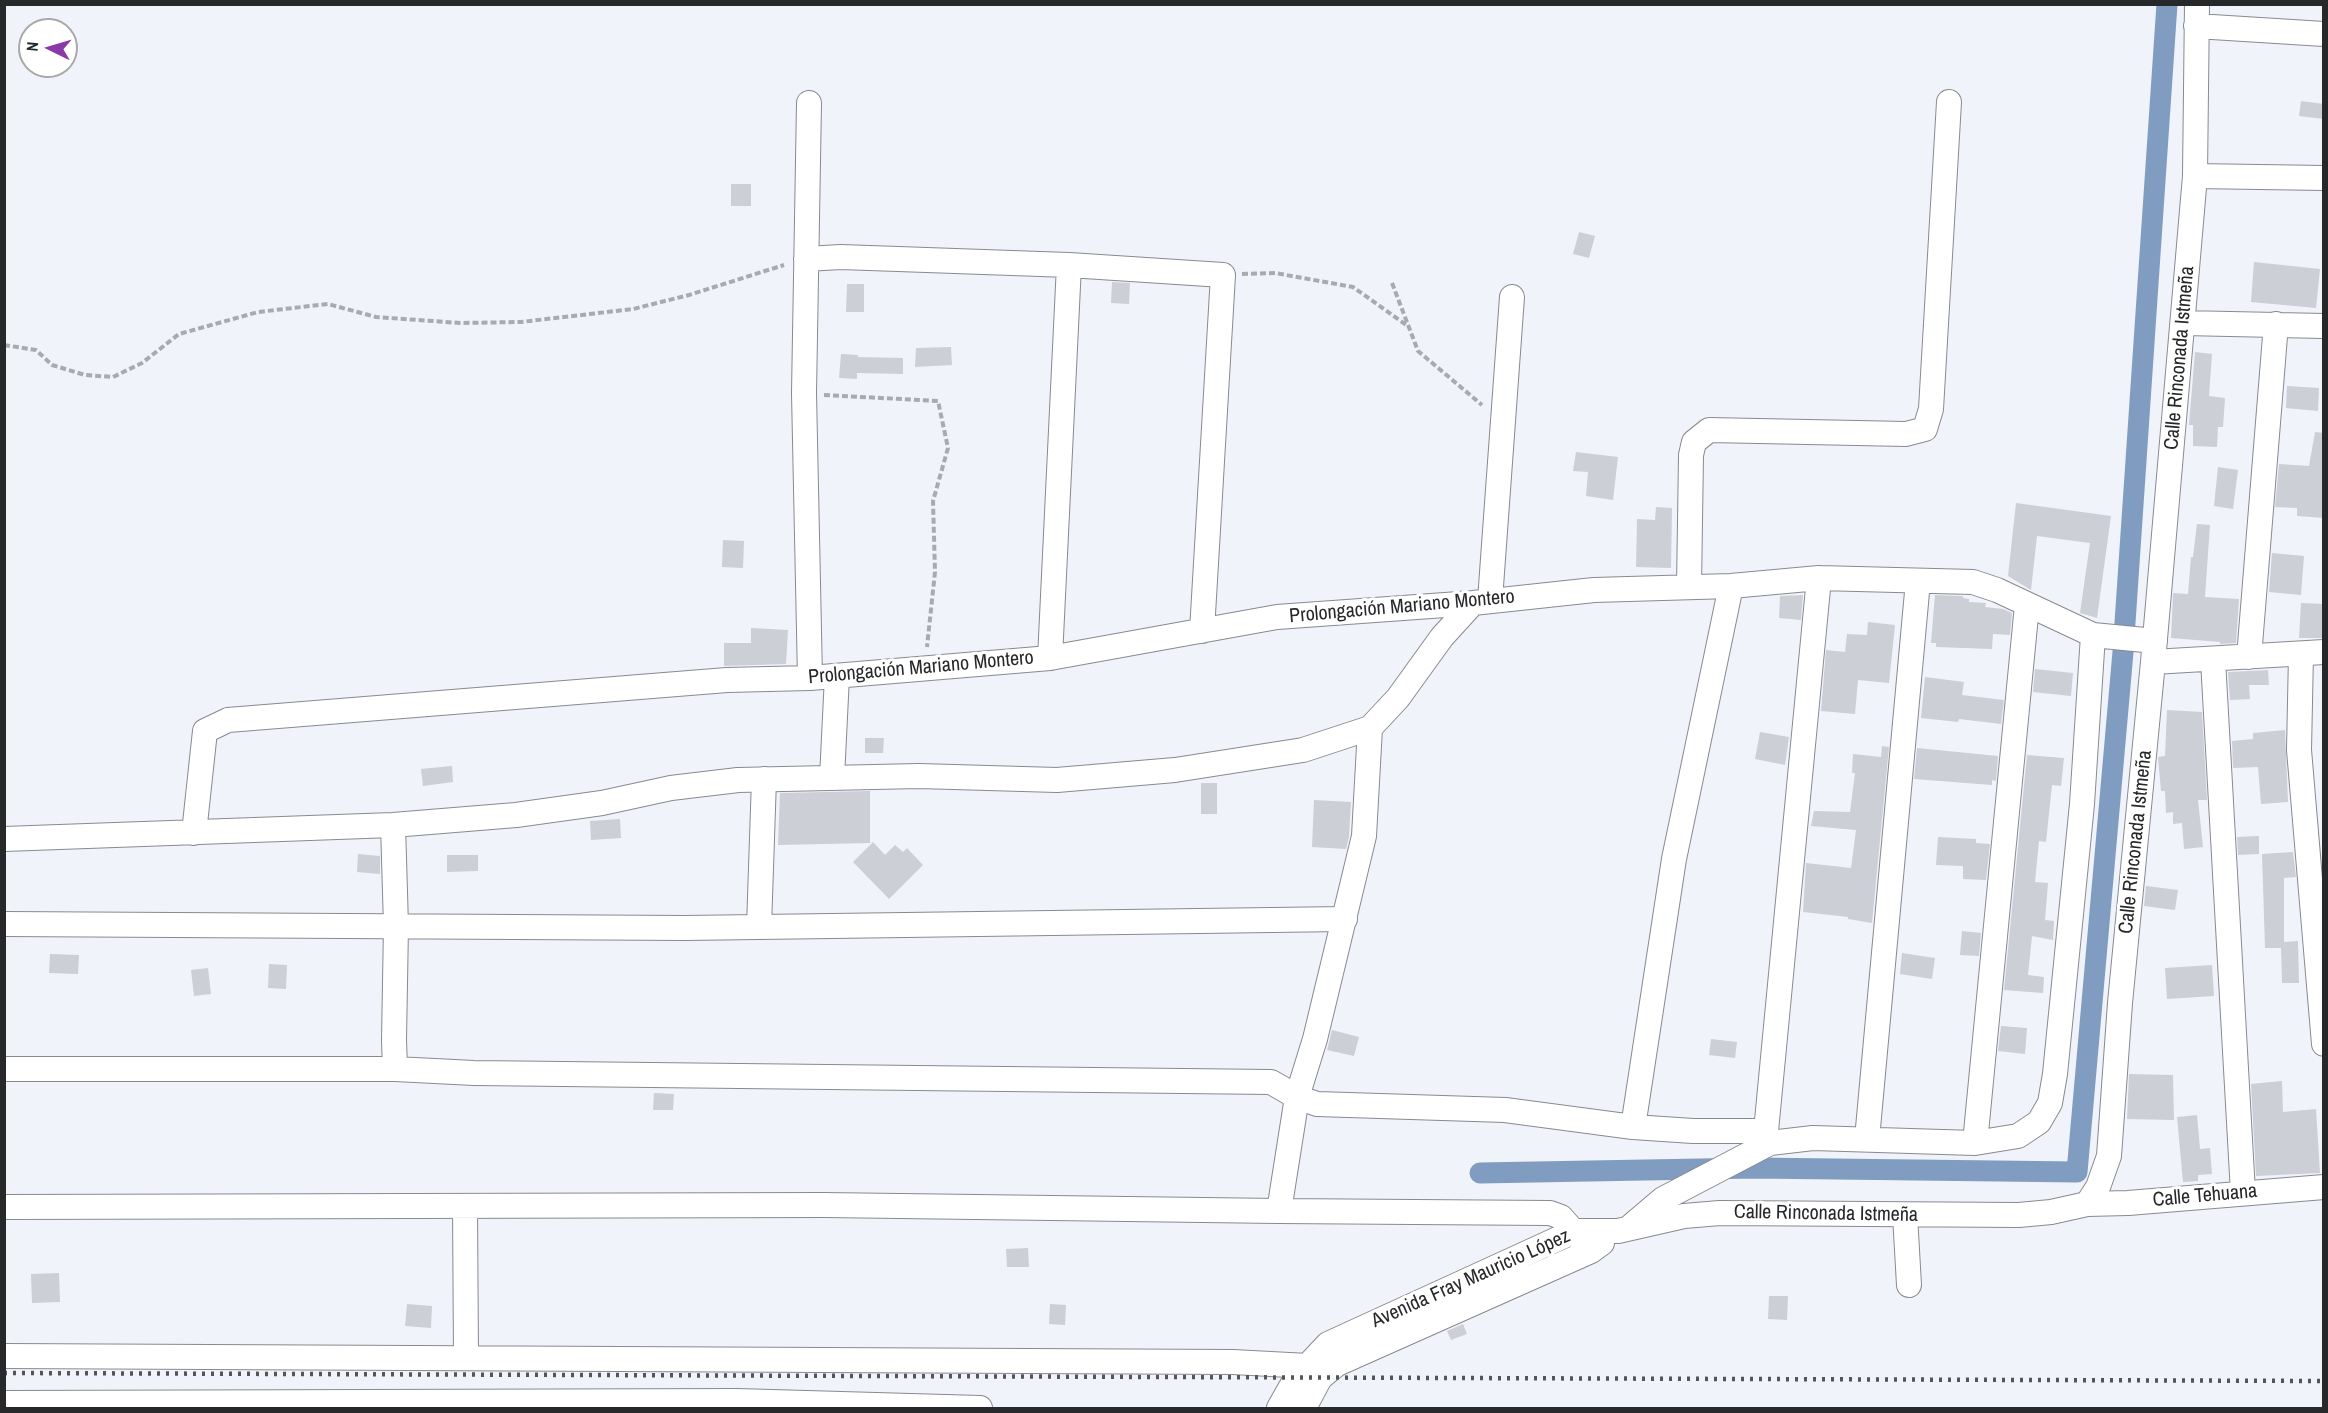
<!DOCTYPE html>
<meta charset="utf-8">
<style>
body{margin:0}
#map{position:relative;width:2328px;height:1413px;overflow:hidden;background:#f0f3f9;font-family:"Archivo Narrow",sans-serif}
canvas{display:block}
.frame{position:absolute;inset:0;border:6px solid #27282a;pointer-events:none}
.north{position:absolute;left:18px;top:18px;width:60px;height:60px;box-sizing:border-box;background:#fff;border:2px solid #a9a9aa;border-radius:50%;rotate:275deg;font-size:16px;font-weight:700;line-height:24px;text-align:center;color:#27282a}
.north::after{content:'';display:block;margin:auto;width:21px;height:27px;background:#8b39a8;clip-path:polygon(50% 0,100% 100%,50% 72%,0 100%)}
</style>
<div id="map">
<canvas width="2328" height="1413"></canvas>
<div class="frame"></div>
<div class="north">N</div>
</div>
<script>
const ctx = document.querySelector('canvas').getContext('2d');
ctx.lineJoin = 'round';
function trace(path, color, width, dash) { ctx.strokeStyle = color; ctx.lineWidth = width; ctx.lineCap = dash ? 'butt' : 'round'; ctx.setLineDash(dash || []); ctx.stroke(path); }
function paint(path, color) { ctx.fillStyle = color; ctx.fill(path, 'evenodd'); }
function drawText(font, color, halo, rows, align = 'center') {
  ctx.font = font + ' "Archivo Narrow",sans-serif'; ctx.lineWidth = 6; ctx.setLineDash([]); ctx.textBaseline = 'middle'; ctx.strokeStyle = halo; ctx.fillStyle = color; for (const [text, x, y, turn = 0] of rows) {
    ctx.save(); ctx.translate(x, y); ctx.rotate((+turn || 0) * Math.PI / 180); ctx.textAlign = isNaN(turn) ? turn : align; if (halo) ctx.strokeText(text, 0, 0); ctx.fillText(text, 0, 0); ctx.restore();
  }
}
trace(new Path2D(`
 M1480,1173L1755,1168L2077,1172L2123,652L2167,4`), '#809dc1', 21);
paint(new Path2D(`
 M2301,101L2324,104V119L2299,116Z
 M731,184H751V206H731Z
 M1579,232L1595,236L1589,258L1573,254Z
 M2254,262L2320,269L2316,308L2251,302Z
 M1112,282L1130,283L1129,304L1111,303Z
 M847,284H864V312H846Z
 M951,347L952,365L915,367L916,348Z
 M2195,352L2212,354L2209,396L2225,398L2223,427H2218L2217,447L2193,446V425H2189Z
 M841,354L858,355V357L903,358V374L857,373V379L839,378Z
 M2287,386L2319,388L2318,411L2286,408Z
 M2315,432L2324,433V518L2297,516V508L2275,507L2279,464L2309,466Z
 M1576,452L1618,457L1613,500L1586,496L1588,472L1573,471Z
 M2218,467L2238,470L2233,509L2214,506Z
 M2016,503L2111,516L2097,618L2080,613L2090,543L2037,536L2031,590L2008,576Z
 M1656,507L1672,508L1671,568L1636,567L1637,519L1655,520Z
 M2197,524L2210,525L2205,597L2239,599L2236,643L2220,644V642L2171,638L2173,593L2188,594L2191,557H2193Z
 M723,540L744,541L743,568L722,567Z
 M2272,553L2304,556L2301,595L2269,592Z
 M1803,595L1801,620L1779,618L1780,596Z
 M1935,595L1963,596V598L1969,599V602L1986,603L1985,607L2003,609L2012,613L2010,635L1993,634L1992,649L1936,647V643H1931Z
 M2301,603L2324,604V638H2299Z
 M1868,622L1895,625L1889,683L1858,680L1855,714L1821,711L1826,650L1845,652L1847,634L1867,635Z
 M751,628L788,630L786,664L724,666V643H751Z
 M2035,669L2073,673L2071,696L2033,692Z
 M2268,670L2269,685H2249L2250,699L2230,700L2228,672Z
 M1925,677L1964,682L1962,695L2004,700L2001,724L1959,719L1958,722L1921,718Z
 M2167,710L2202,712L2207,800H2198L2203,847L2184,849L2182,823L2173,824V812L2166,813L2165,791H2161L2158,757L2165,756Z
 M2285,730L2288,802L2261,804L2258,767L2233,768L2232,741L2253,739V733Z
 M1760,732L1789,737L1785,765L1755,759Z
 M865,738H884L883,753H865Z
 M1882,746L1889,747L1872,923L1848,919V917L1803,912L1806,863L1851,868L1856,830L1811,826L1814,811L1850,812L1855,773H1852L1853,754L1881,757Z
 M1917,748L1998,756L1996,781L1992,780V785L1914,779Z
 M2027,755L2064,758L2061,786L2052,785L2046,842L2039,841L2035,882L2048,883L2045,920L2054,921L2053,940L2032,936L2028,975L2044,977L2043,993L2004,990Z
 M452,766L453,782L423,786L421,769Z
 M1201,783H1217V814H1201Z
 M870,791V843L778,845L780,793Z
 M1314,800L1351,802L1349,837L1346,849L1312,847Z
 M620,819L621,838L591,840L590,821Z
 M2259,836V854L2238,855L2237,837Z
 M1938,837L1976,839V843L1990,844L1986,880L1963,879V866L1936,865Z
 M873,842L885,855L895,845L903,852L907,848L923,865L889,899L853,862Z
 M2293,852L2296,877L2284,878V942L2298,941L2299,983H2282L2281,948H2265L2262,854Z
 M358,854L380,856V874L357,872Z
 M447,855H478V871L447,872Z
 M2146,886L2178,890L2175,910L2144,906Z
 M1962,931L1981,933L1979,956L1960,955Z
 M1902,953L1935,958L1932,979L1900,974Z
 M50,954L79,955L78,974L49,973Z
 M269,964L287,965L286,989L268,988Z
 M2212,965L2214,996L2167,999L2165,968Z
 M208,968L211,994L194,996L191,970Z
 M2001,1026L2027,1028L2025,1054L1998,1051Z
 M1332,1030L1359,1037L1354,1056L1327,1050Z
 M1711,1039L1737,1042L1735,1058L1709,1055Z
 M2129,1074L2173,1075L2174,1120L2127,1119Z
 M2282,1081L2283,1112L2316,1109L2320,1173L2256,1176L2251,1084Z
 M654,1093L674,1094L673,1110H653Z
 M2197,1115L2200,1149L2210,1148L2212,1174L2198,1175V1181L2183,1182L2177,1117Z
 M1028,1248L1029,1267H1007L1006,1249Z
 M59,1273L60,1302L32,1303L31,1274Z
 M1769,1296H1788L1787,1320L1768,1319Z
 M407,1304L432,1306L431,1328L405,1326Z
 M1050,1304L1066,1305L1065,1325L1049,1324Z
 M1463,1324L1467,1334L1451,1340L1447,1331Z`), '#cccfd5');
const minor = new Path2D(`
 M2196,26L2324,34
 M809,103L804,393L810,678
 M2195,176L2324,178
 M806,259L841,257L1069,265L1223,275L1202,631
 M2183,323L2324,326
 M1689,587L1691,455L1694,442L1709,430L1906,434L1925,429L1931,409L1949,102
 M1490,600L1512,297
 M2301,654L2299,750L2324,1044
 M2249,657L2276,324
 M1050,658L1069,265
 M2213,660L2243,1193
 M2153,662L2324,652
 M832,778L837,676
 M393,825L396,926L394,1040L395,1069
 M194,833L205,731L228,720L727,680L810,678L1050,658L1277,617L1473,603L1594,590L1731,586L1819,578L1973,582L1997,590L2093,635L2155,641
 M4,839L393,825L516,815L602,803L671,788L738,780L919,776L1057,780L1175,770L1303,750L1370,728L1398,698L1442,637L1473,603
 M4,924L685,928L1345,919
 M759,927L764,779
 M4,1069H395L474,1073L1271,1082L1297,1097L1317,1104L1505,1110L1633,1127L1693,1131H1766
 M1633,1127L1674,859L1731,586
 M1867,1139L1918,581
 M1770,1143L1766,1131L1819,578
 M1975,1143L2027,605
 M2087,1204L2128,1203L2324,1187
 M465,1206L466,1357
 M4,1207L824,1205L1279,1211L1550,1213L1561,1217L1591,1251
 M1279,1211L1297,1097L1315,1039L1364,836L1370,728
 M1905,1215L1909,1285
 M1630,1227L1663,1199L1770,1143L1813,1138L1975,1143L2018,1136L2039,1122L2050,1103L2055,1074L2082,804L2093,635
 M4,1356L1233,1362L1308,1366L1329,1370
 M4,1403L737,1401L980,1408
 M1279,1408L1296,1378L1328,1344L1575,1231H1618L1684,1216L1720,1213L2019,1215L2051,1212L2087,1204L2098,1187L2109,1156L2120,1003L2153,662L2195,176L2197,4
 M1304,1408L1320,1378L1337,1364L1591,1251L1602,1243`);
trace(minor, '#878a8f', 26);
trace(new Path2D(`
 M1242,274L1275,273L1353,287L1409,327
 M1392,283L1418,351L1482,405
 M4,345L36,350L52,365L85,375L113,377L142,363L179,334L258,312L328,304L376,317L460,323L521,322L633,309L689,295L784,265
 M824,395L938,401L948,448L933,501L935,572L927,647`), '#a8aaaf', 4, [6, 3]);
trace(minor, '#fff', 24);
trace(new Path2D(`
 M4,1373L2324,1381`), '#535557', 4.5, [3, 6]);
drawText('20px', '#27282a', '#fff', [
 ["Calle Rinconada Istmeña",2180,358,-85],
 ["Prolongación Mariano Montero",1402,607,-5],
 ["Prolongación Mariano Montero",921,668,-5],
 ["Calle Rinconada Istmeña",2136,842,-84],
 ["Calle Tehuana",2205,1196,-5],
 ["Calle Rinconada Istmeña",1826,1214,1],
 ["Avenida Fray Mauricio López",1471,1279,-24]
]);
</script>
